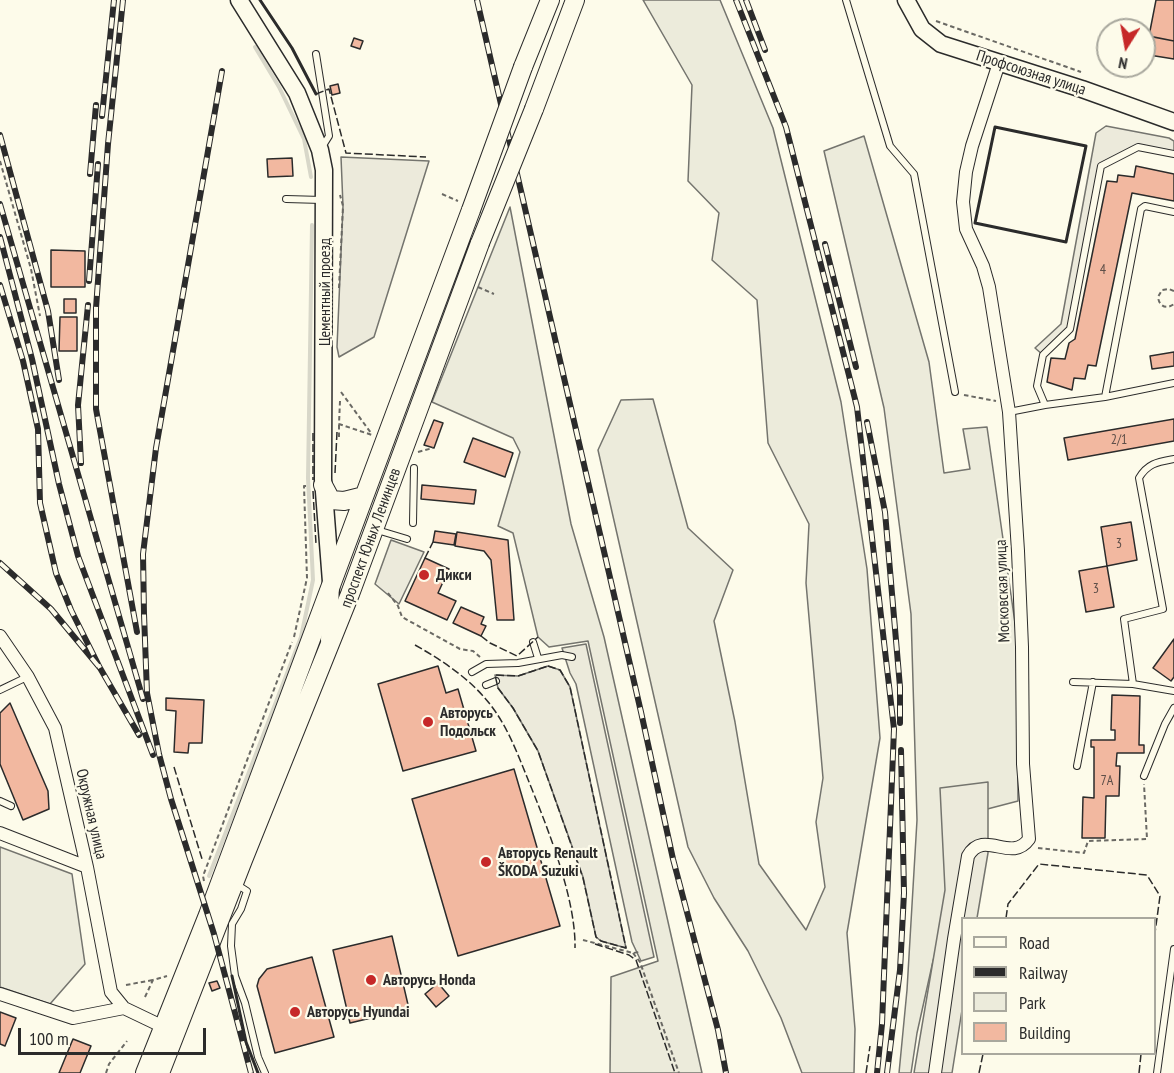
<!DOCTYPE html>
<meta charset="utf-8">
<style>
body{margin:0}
#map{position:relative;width:1174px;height:1073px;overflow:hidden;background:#fdfbea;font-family:"PT Sans Narrow",sans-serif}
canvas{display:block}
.legend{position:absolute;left:961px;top:917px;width:195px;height:138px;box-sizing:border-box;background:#fdfbea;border:2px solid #a9a89e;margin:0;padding:8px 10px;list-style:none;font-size:18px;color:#2b2b2b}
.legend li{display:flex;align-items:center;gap:12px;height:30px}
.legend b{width:30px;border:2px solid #a9a89e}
.north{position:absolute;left:1096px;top:18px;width:60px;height:60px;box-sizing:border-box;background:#fdfbea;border:2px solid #a9a89e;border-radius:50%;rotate:191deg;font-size:16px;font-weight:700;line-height:24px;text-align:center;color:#2b2b2b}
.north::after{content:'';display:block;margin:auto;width:21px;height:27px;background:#c62828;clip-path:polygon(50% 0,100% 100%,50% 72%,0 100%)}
.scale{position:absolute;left:18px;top:1028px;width:188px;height:27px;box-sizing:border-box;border:3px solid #2b2b2b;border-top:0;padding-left:8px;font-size:18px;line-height:21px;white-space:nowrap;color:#2b2b2b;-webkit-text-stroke:4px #fdfbea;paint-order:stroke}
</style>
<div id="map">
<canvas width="1174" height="1073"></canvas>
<ul class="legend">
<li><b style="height:8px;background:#fdfbea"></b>Road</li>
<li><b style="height:8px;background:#2b2b2b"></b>Railway</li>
<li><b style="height:16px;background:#ecebdb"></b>Park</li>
<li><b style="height:16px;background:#f2b8a0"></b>Building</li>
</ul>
<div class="north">N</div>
<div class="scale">100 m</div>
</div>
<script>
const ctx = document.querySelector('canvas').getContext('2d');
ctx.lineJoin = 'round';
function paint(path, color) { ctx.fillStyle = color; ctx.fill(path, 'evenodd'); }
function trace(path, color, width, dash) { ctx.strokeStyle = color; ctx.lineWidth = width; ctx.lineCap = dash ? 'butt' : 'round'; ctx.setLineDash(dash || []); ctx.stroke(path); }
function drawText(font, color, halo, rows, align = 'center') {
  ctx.font = font + ' "PT Sans Narrow",sans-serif'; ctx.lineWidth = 4.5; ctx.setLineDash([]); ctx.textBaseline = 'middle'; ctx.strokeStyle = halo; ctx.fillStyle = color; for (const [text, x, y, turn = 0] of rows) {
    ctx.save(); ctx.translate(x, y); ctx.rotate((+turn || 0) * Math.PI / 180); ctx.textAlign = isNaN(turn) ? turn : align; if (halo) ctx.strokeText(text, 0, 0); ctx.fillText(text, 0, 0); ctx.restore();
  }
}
const green = new Path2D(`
 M643,0H720L773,128L841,402L867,569L880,738L847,933L855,1029L854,1073H802L781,1018L748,951L714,898L688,847L598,450L621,400L653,399L688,528L733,570L714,621L735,722L759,864L806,930L825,887L816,822L823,778L806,583L809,524L768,443L757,300L712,260L719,213L688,181L692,85Z
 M864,136L929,362L944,473L970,469L963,429L987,427L1017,637L1018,801L949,819L959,867L933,961L917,1033L911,1073H899L907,990L917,820L911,614L884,408L824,151Z
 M510,207L571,524L604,637L702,1073H610L611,977L658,961L588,641L549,647L538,637L513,533L498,526L520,452L513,438L432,402Z
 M0,847L72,874L85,964L50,1004L0,987Z`);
paint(green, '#ecebdb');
trace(green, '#74746e', 1.5);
const parking = new Path2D(`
 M1106,126L1169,138L1174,141V154L1138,147L1101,166L1070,329L1043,355L1035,348L1061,324L1096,133Z
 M341,157L429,161L374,337L339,357L337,347L343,206Z
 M391,540L424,552L399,604L375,584Z
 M586,644L654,957L641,961L632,942L576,684L570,673L562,648Z
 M548,666L560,670L570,687L626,948L601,941L596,937L583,877L538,751L513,708L498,688L495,675L518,676Z
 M988,782V853L977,918H962V1010L952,1073H914L945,890L940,788Z`);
paint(parking, '#eceadb');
trace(parking, '#74746e', 1.5);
trace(new Path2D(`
 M255,47L279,87L304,139L311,177
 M209,876L301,637L313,580L308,478L312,225`), '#d8d7c9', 4);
const building = new Path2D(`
 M1156,0H1174V41L1149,36Z
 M1153,37L1174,41V59L1149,55Z
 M354,38L363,41L360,49L351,46Z
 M338,84L340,93L332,95L330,86Z
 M292,158L293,176L268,177L267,159Z
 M1136,166L1174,174V201L1132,193L1096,366L1088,365L1085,379L1074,378L1072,390L1047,382L1051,358L1065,359L1069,343L1075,339L1107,181L1117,182L1118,175L1134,177Z
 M51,250L85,251V287H51Z
 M64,299H76V313H64Z
 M60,317H77V351H59Z
 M1174,352V366L1152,369L1150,356Z
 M1174,419V441L1068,460L1064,438Z
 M434,420L443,423L434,448L424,445Z
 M473,438L513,453L505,477L464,462Z
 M422,485L476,490L474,504L421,499Z
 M1131,522L1137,560L1107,566L1101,527Z
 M435,531L456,534L454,545L433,542Z
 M457,532L508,540L514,620H497L491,560L484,551L455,546Z
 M425,558L449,569L438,593L456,601L447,620L405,601Z
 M1107,566L1114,607L1086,612L1079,571Z
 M461,607L484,617L481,624L486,626L481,636L453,623Z
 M1174,639V677L1171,681L1153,668Z
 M438,666L446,693L458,689L476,751L403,771L378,684Z
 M1112,695L1140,696L1139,745H1144V753H1117L1116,766H1120L1119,796H1106L1105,838H1082L1083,797L1094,798V747H1091V740H1115V730H1111Z
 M166,698L204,700L202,743H189L188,753L174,752L176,711L166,710Z
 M10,703L48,791L49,809L23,820L0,764V713Z
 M514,769L560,926L458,956L412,799Z
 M392,936L409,1009L350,1023L333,950Z
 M312,957L334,1037L275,1053L257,986L259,979L267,969Z
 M217,981L220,988L212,991L209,983Z
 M438,983L449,996L436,1007L425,994Z
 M0,1012L16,1018L5,1046L0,1044Z
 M73,1039L91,1046L80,1073H59Z`);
paint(building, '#f2b8a0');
trace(building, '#2b2b2b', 1.5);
const lane = new Path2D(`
 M846,0L890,146L914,174L955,392
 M316,54L329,136L322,147
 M1174,154L1138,147L1101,166L1070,329L1043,355L1037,386L1045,405L1105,397L1141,209L1145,206L1174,212
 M286,199L322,200
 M1105,397L1174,383
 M1009,412L1045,405
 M413,523L414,468
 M377,530L407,539
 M533,642L538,658
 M472,672L486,664L518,663L562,655L572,657
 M1073,682L1133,684L1124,619L1163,609L1139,478C1148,463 1158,462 1174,459
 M1133,684L1174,691
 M486,685L496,681
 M0,690L27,677
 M1077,766L1093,682
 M1144,776L1165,724L1174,708
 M0,801L11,806
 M236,884L247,891L241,909L232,924L231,946L235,976L245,1003L258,1057L265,1073
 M1157,1073L1174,949`);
const street = new Path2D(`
 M0,636L28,677L55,728L87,867L111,992L124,1008L170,1030
 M0,833L87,867
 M0,994L73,1018L124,1008
 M935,1073L954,939L968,856C984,828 1011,864 1029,839L1023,764L1022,647L1018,551L1009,412L989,287L983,266L966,229L963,202L966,172L972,146L999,63`);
const secondary = new Path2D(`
 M239,0L297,93L320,150L324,170L323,479L331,582L329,640
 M906,0L922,29L941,44L1082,89L1174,122`);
const primary = new Path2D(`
 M523,67L550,0
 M534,109L575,0
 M323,485L331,500L344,501L364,496
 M145,1073L208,915L471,210
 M160,1073L243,860L350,594L480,243`);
trace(lane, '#2b2b2b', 8);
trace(street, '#2b2b2b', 14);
trace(secondary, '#2b2b2b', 19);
trace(primary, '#2b2b2b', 20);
trace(new Path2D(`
 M936,21L1081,72
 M0,161L31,269L40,316
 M442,194L458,201
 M478,287L494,294
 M339,288L343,206L340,195
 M1174,291L1169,289L1162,290L1158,297C1159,306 1166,310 1174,304
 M341,392L371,433
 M964,395L996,401
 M340,401L339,424L372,435
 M339,437V424
 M418,452L433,448
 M388,593L398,606L402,617L460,649L473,651L480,657
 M294,637L307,578L304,486H307
 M1038,848L1084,853L1088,841L1147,839L1144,784
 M204,881L203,876L292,642
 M583,940L633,953L639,952
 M633,953L640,962L679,1073
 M126,985L153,980
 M145,997L153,980L167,976
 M106,1073L109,1064L127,1041`), '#6a6964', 2, [4.5, 3]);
trace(lane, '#fdfbea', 6);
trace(street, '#fdfbea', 12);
trace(secondary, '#fdfbea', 16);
trace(primary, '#fdfbea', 18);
const rail = new Path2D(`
 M123,0L108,144L96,308V409L137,632
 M477,0L641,712L673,859L718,1030L726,1073
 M736,0L786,127L857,407L894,729L882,1024L877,1073
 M746,0L765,50
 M222,71L156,448L143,554L144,614L147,693L159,754L171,799L214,934L251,1073
 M102,116L114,0
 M0,135L48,311L59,380
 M90,174L96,105
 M0,204L143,699
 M0,237L32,359L59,484L78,556L153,755
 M825,244L856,367
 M89,281L98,164
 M0,285L23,361L38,429L40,503L56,573L71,610L100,668
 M867,422L885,512L900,687V723
 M81,463L78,405L88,305
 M0,563L51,609L100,668L139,735
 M887,1073L900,970L904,893L901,750`);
trace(rail, '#2b2b2b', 6);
trace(rail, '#fdfbea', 4, [11]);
const primaryBridge = new Path2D(`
 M471,210L523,67
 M480,243L534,109`);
trace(primaryBridge, '#2b2b2b', 20, []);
trace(primaryBridge, '#fdfbea', 18);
trace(new Path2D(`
 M316,94L329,89L346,153L426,157
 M313,433V480
 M335,473L337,432
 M313,491L316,544
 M425,558L433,542
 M481,636L490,643L517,656L538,637
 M415,645C445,662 475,682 495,711C509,731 518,755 527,777C546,824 576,897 575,948
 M548,666L560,670L570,687L626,948L601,941L596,937L583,878L538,751L513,708L498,688L495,675L518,676Z
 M174,767L202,859
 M1006,918L1008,904L1039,864L1147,875L1160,896L1154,940
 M595,944L629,955L636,960L675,1073
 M866,1073L870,1046
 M979,1073L983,1054
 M1139,1073L1141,1054`), '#2b2b2b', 1.5, [8, 3]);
trace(new Path2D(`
 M260,0L292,48L316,94
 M995,127L1086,146L1066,242L975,223Z
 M232,976L246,1042L258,1073`), '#2b2b2b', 3);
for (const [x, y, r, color] of [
 [424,575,6,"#c62828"],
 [428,722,6,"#c62828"],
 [486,862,6,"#c62828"],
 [371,980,6,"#c62828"],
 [295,1012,6,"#c62828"]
]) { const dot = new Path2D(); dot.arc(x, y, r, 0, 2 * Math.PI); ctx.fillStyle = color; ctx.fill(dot); trace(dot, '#fdfbea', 2); }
drawText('14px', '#5d4e48', null, [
 ["4",1103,270],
 ["2/1",1119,440],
 ["3",1119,544],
 ["3",1096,589],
 ["7А",1107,781]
]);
drawText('16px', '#2b2b2b', '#fdfbea', [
 ["Профсоюзная улица",1031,73,18],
 ["Цементный проезд",325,292,-90],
 ["проспект Юных Ленинцев",371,538,-70],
 ["Московская улица",1003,591,-92],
 ["Окружная улица",91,814,77]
]);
drawText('bold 16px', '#2b2b2b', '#fdfbea', [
 ["Дикси",436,575],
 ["Авторусь",440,713],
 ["Подольск",440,731],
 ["Авторусь Renault",498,853],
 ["ŠKODA Suzuki",498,871],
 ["Авторусь Honda",383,980],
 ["Авторусь Hyundai",307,1012]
], 'left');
</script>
